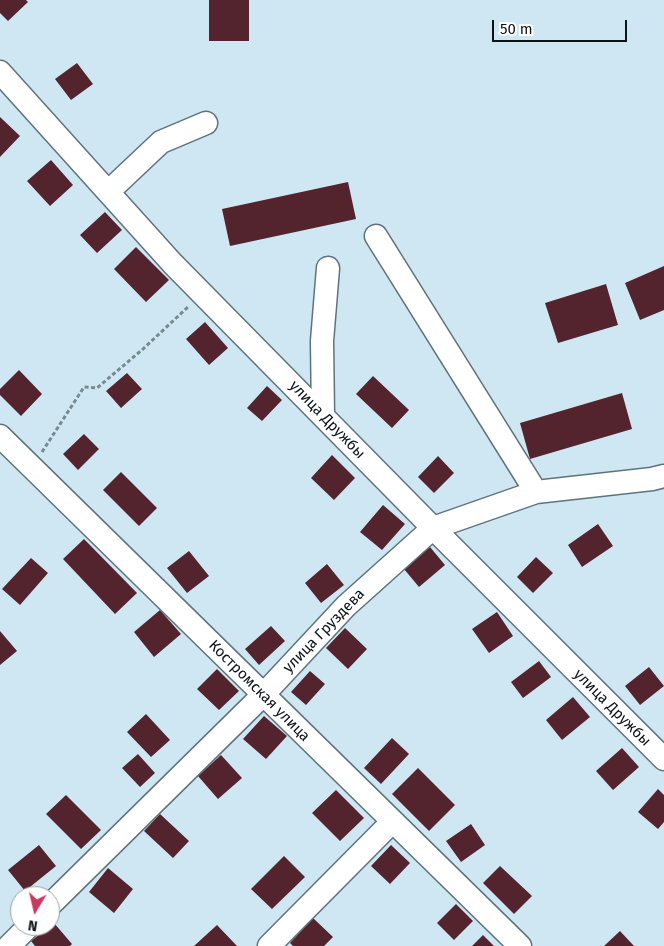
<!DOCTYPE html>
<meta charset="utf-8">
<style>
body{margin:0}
#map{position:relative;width:664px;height:946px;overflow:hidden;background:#cfe7f2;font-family:"Fira Sans",sans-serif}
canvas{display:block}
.north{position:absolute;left:10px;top:886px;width:50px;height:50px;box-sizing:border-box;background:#fff;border:1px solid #9ea1a3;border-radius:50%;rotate:189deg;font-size:14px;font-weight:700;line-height:20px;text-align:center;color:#0c1418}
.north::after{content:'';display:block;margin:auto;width:18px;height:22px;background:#c93a63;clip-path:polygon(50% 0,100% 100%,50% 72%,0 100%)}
.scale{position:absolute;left:492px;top:20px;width:135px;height:22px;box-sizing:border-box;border:2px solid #0c1418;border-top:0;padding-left:6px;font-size:15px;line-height:18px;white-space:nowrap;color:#0c1418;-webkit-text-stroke:4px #fff;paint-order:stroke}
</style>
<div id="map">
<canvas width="664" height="946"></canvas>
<div class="north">N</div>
<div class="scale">50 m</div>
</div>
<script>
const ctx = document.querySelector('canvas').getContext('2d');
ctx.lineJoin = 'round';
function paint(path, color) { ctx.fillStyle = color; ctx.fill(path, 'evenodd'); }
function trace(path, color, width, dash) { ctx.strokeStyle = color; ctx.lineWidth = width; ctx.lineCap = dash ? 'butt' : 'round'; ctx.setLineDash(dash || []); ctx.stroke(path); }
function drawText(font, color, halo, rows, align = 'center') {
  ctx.font = font + ' "Fira Sans",sans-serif'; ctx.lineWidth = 5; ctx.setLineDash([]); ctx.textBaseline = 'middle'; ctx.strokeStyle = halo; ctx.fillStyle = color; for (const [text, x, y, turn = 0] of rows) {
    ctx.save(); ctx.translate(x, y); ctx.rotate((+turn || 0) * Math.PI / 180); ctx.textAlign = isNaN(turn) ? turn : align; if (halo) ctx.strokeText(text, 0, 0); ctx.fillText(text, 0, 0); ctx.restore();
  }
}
paint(new Path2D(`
 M0,0H26L28,2L8,21L0,13Z
 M209,0H249V41H209Z
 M77,63L93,84L71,100L55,79Z
 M0,117L20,136L0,157Z
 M51,160L73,185L50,206L27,181Z
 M348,182L356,219L230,246L222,209Z
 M105,212L122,230L97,253L80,235Z
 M136,247L169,280L146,302L114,269Z
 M664,266V310L640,320L625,283Z
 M606,284L618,325L558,343L545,303Z
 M205,322L228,348L209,365L186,339Z
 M19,370L42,394L21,416L0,395V389Z
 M127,373L142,389L121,408L106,391Z
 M373,376L409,410L392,428L356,394Z
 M267,386L282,400L262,421L247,408Z
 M622,393L632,429L530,459L520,423Z
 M84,434L99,449L78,470L63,454Z
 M332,455L355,478L334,500L311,478Z
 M438,456L454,473L434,493L418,477Z
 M121,472L157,508L139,526L103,490Z
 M383,505L405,524L382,550L360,532Z
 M598,524L613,546L582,567L568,545Z
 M84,539L137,593L115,614L63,559Z
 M430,547L445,565L419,587L404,569Z
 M189,551L209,576L187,593L167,568Z
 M536,557L553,573L533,593L517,577Z
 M31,558L48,573L20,605L2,589Z
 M327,564L344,585L321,603L305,583Z
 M160,610L181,634L154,657L134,632Z
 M497,612L513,636L489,653L472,629Z
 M271,626L285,641L259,665L245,649Z
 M345,628L367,649L348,669L326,648Z
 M0,631L17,651L0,665Z
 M539,661L551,677L523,698L511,682Z
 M649,667L664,686L640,705L625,686Z
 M217,669L239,691L219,710L197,689Z
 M310,671L325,684L306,705L291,692Z
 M573,697L590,717L562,740L546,720Z
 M146,714L170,740L151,757L127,732Z
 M264,716L287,736L266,759L243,739Z
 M392,738L409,754L381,784L364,768Z
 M622,748L639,767L613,790L596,771Z
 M138,754L155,773L140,787L122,768Z
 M221,755L242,778L218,799L198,776Z
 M418,768L455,805L429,831L392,794Z
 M658,789L664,795V822L658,829L638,812Z
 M336,790L364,818L340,841L312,813Z
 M66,795L101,830L81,849L46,814Z
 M160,814L189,841L173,858L144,831Z
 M471,824L485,845L461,862L446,841Z
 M39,845L56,866L25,891L8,870Z
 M391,845L410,863L390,884L371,866Z
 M284,856L305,877L272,909L251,889Z
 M500,866L532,896L514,914L483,883Z
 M108,868L133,889L114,913L89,892Z
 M456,904L473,921L454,940L437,923Z
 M313,918L333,937L324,946H293L290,943Z
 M54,923L72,944L70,946H35L31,941Z
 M217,925L237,946H194Z
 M620,931L634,946H604Z
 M483,935L494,946H472Z`), '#53242e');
const minor = new Path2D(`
 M0,72L173,264L433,528L664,759
 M108,192L161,142L206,123
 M376,236L536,492
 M323,416L322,341L328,268
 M0,436L520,946
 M50,905L263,695L346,606L433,528L536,492L652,479L664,476
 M9,946L29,926
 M269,946L392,822`);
trace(minor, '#5f737d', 25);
trace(new Path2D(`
 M42,452L84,387L97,388L143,349L189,306`), '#788990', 3, [4, 2.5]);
trace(minor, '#fff', 22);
drawText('15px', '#0c1418', '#fff', [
 ["улица Дружбы",327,420,46],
 ["улица Груздева",324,631,-46],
 ["Костромская улица",259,691,45],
 ["улица Дружбы",612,708,45]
]);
</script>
